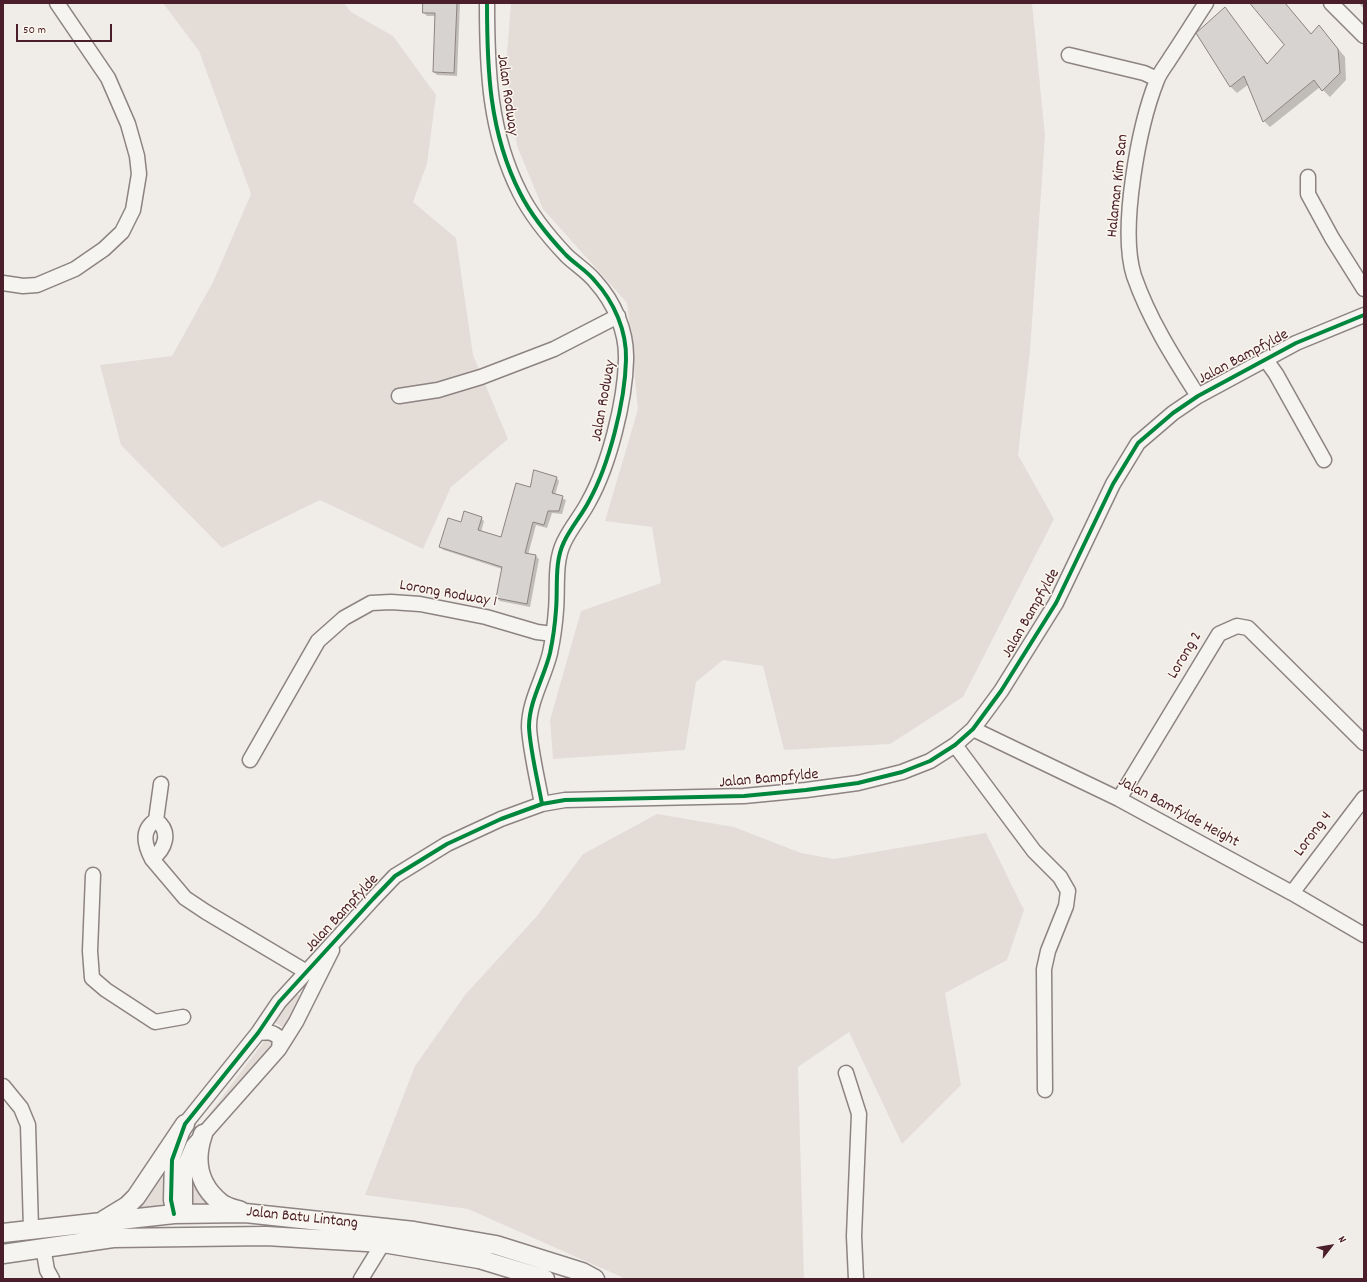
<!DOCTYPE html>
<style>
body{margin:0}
#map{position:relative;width:1367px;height:1282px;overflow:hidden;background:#f0ede8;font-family:Dekko,sans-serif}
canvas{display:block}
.frame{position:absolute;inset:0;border:4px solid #4a1f2b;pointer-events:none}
.north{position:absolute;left:1311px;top:1226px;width:40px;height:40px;-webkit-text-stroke:3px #fbf7ec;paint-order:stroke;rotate:59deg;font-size:11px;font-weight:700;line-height:16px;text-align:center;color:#4a1f2b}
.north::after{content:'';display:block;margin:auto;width:14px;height:18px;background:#4a1f2b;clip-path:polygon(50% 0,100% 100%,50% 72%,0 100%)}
.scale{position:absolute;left:16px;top:24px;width:96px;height:18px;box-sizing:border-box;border:2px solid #4a1f2b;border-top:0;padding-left:5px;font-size:12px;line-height:14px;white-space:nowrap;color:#4a1f2b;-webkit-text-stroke:3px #fbf7ec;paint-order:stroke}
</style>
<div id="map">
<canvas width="1367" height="1282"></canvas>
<div class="frame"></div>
<div class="north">N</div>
<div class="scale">50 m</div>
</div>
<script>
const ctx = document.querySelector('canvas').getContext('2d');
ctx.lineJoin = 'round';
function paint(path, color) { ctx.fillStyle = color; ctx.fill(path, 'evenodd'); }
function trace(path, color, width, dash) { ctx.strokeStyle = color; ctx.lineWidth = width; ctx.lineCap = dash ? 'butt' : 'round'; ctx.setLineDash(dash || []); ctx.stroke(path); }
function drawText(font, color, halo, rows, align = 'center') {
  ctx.font = font + ' Dekko,sans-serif'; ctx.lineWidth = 3; ctx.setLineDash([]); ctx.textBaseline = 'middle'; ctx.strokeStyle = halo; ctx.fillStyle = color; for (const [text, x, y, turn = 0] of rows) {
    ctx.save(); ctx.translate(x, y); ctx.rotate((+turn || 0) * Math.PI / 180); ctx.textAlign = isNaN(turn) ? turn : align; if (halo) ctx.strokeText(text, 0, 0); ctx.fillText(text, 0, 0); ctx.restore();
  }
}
paint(new Path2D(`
 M163,3H344L351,12L393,36L436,95L427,164L413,202L456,238L473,355L508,439L451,487L423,549L320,500L222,548L121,445L100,365L172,356L213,282L251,194L199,51Z
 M511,3H1032L1045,136L1030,351L1018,455L1054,519L963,697L890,744L784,750L763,666L723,660L696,682L685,750L553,759L550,720L581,611L661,583L652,527L605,521L638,409L627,303L543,209L517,146L506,65Z
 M657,814L734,827L801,853L834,859L986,833L1024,910L1007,960L945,993L961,1085L902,1144L849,1032L798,1067L804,1279H626L468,1209L365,1195L415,1066L465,995L537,916L583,854Z
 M294,992L300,996L286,1029L274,1022Z
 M268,1036L275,1042L189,1141Z
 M167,1162L168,1209L130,1211Z
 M189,1169L216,1207L191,1209Z`), '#e4ddd7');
paint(new Path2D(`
 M424,3H460L457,76L437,75L434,72L436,16H427L424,13Z
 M1252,3H1285L1312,35L1325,33L1345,57L1346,80L1330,97L1320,87L1270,127L1264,121L1249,84L1237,93L1230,86L1225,9L1268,64L1286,45Z
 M1359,3H1364V9Z
 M556,477L559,481L555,495L566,500L562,514L552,513L547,528L536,525L528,555L536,556L539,559L530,607L500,601L497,598L502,569L444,550L440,547L461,523L481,518L484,521L481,532L502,539L530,488Z`), '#0003');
const building = new Path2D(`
 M423,3H457L454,73L433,72L435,13H423Z
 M1250,3H1285L1311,34L1319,25L1338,49L1340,73L1322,91L1314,80L1263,122L1244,76L1230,87L1196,33L1225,7L1267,64L1284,45Z
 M534,470L557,477L552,493L563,496L559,511H548L544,525L533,522L525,553L536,555L527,604L496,598L502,567L439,547L448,518L461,522L464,511L482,517L478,530L501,537L516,483L530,487Z`);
paint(building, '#d7d3d0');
trace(building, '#8d8383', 1);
const minor = new Path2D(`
 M487,3C487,69 489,132 520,193C531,215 549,237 566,255C575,264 587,271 595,281C614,302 627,331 626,360C625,402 609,465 589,501C582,515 571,527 564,542C554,562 558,588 556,610C555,624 553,639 550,653C544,678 529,701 529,727C530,749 538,782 542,804
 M1331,3L1364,36
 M1069,55L1144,73L1157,79
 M1308,177V194L1332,238L1364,289
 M3,283L23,286L37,285L75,269L104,249L122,232L133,210L139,174L137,156L128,124L108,78L57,3
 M1266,360L1276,374L1324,460
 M399,396L438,390L481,377L554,349L618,316
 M1198,396C1173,357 1149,319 1134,276C1119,229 1139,125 1157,80C1160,72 1167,64 1171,57C1183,39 1194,21 1206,3
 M973,729L1119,799L1292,893L1364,935
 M955,745L1034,851L1060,877L1068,891L1066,906L1048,951L1044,969L1045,1090
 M250,760L318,641L344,618L371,603L391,602L420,604L486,617L537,632L553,634
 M1119,799L1219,634L1237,626L1248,628L1364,743
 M156,820L161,784
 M152,859C165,849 172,832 156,820C141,830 144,844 152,859L185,898L206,912L305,971
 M93,875L90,951L92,978L106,990L155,1022L183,1017
 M1292,893L1364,798
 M258,1033C267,1032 273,1031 280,1039L279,1049
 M846,1073L859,1114L854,1236L856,1279
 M3,1086L21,1108L28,1125L31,1229
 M174,1214L171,1200L172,1160L185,1124L258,1033L279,1002L373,899L395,876L447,844L501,819L542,804L565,800L744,796L806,790L858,783L902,772L930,761L955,745L973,729L1001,691L1056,603L1113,484L1138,443L1173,413L1198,396L1296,343L1364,315
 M185,1214V1165L193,1146L279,1049L296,1022L332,950
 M43,1247L47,1270L52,1279
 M361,1279L383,1243`);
const major = new Path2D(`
 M203,1134C194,1160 198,1185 221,1203C226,1207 235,1209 241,1211
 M104,1220L127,1206L136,1197L185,1124
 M3,1233L174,1214L245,1213L414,1231L496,1245L582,1272L595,1279
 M3,1254L113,1238L266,1236L383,1243L479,1259L545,1279`);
trace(minor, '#8d8383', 17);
trace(major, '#8d8383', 21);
trace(minor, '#f5f4f0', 14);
trace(major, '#f5f4f0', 18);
trace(new Path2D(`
 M487,3C487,69 489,132 520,193C531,215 549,237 566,255C575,264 587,271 595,281C614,302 627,331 626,360C625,402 609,465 589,501C582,515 571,527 564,542C554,562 558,588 556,610C555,624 553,639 550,653C544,678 529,701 529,727C530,749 538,782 542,804
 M174,1214L171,1200L172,1160L185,1124L258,1033L279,1002L373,899L395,876L447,844L501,819L542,804L565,800L744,796L806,790L858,783L902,772L930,761L955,745L973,729L1001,691L1056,603L1113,484L1138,443L1173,413L1198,396L1296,343L1364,315`), '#00873e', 4);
drawText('16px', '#4a1f2b', '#fbf7ec', [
 ["Jalan Rodway",506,95,82],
 ["Halaman Kim San",1119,186,-84],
 ["Jalan Bampfylde",1244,358,-28],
 ["Jalan Rodway",605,401,-80],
 ["Lorong Rodway 1",448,595,10],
 ["Jalan Bampfylde",1032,614,-60],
 ["Lorong 2",1186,656,-59],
 ["Jalan Bampfylde",769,780,-5],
 ["Jalan Bamfylde Height",1178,813,28],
 ["Lorong 4",1314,835,-53],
 ["Jalan Bampfylde",343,914,-47],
 ["Jalan Batu Lintang",302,1219,6]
]);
</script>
